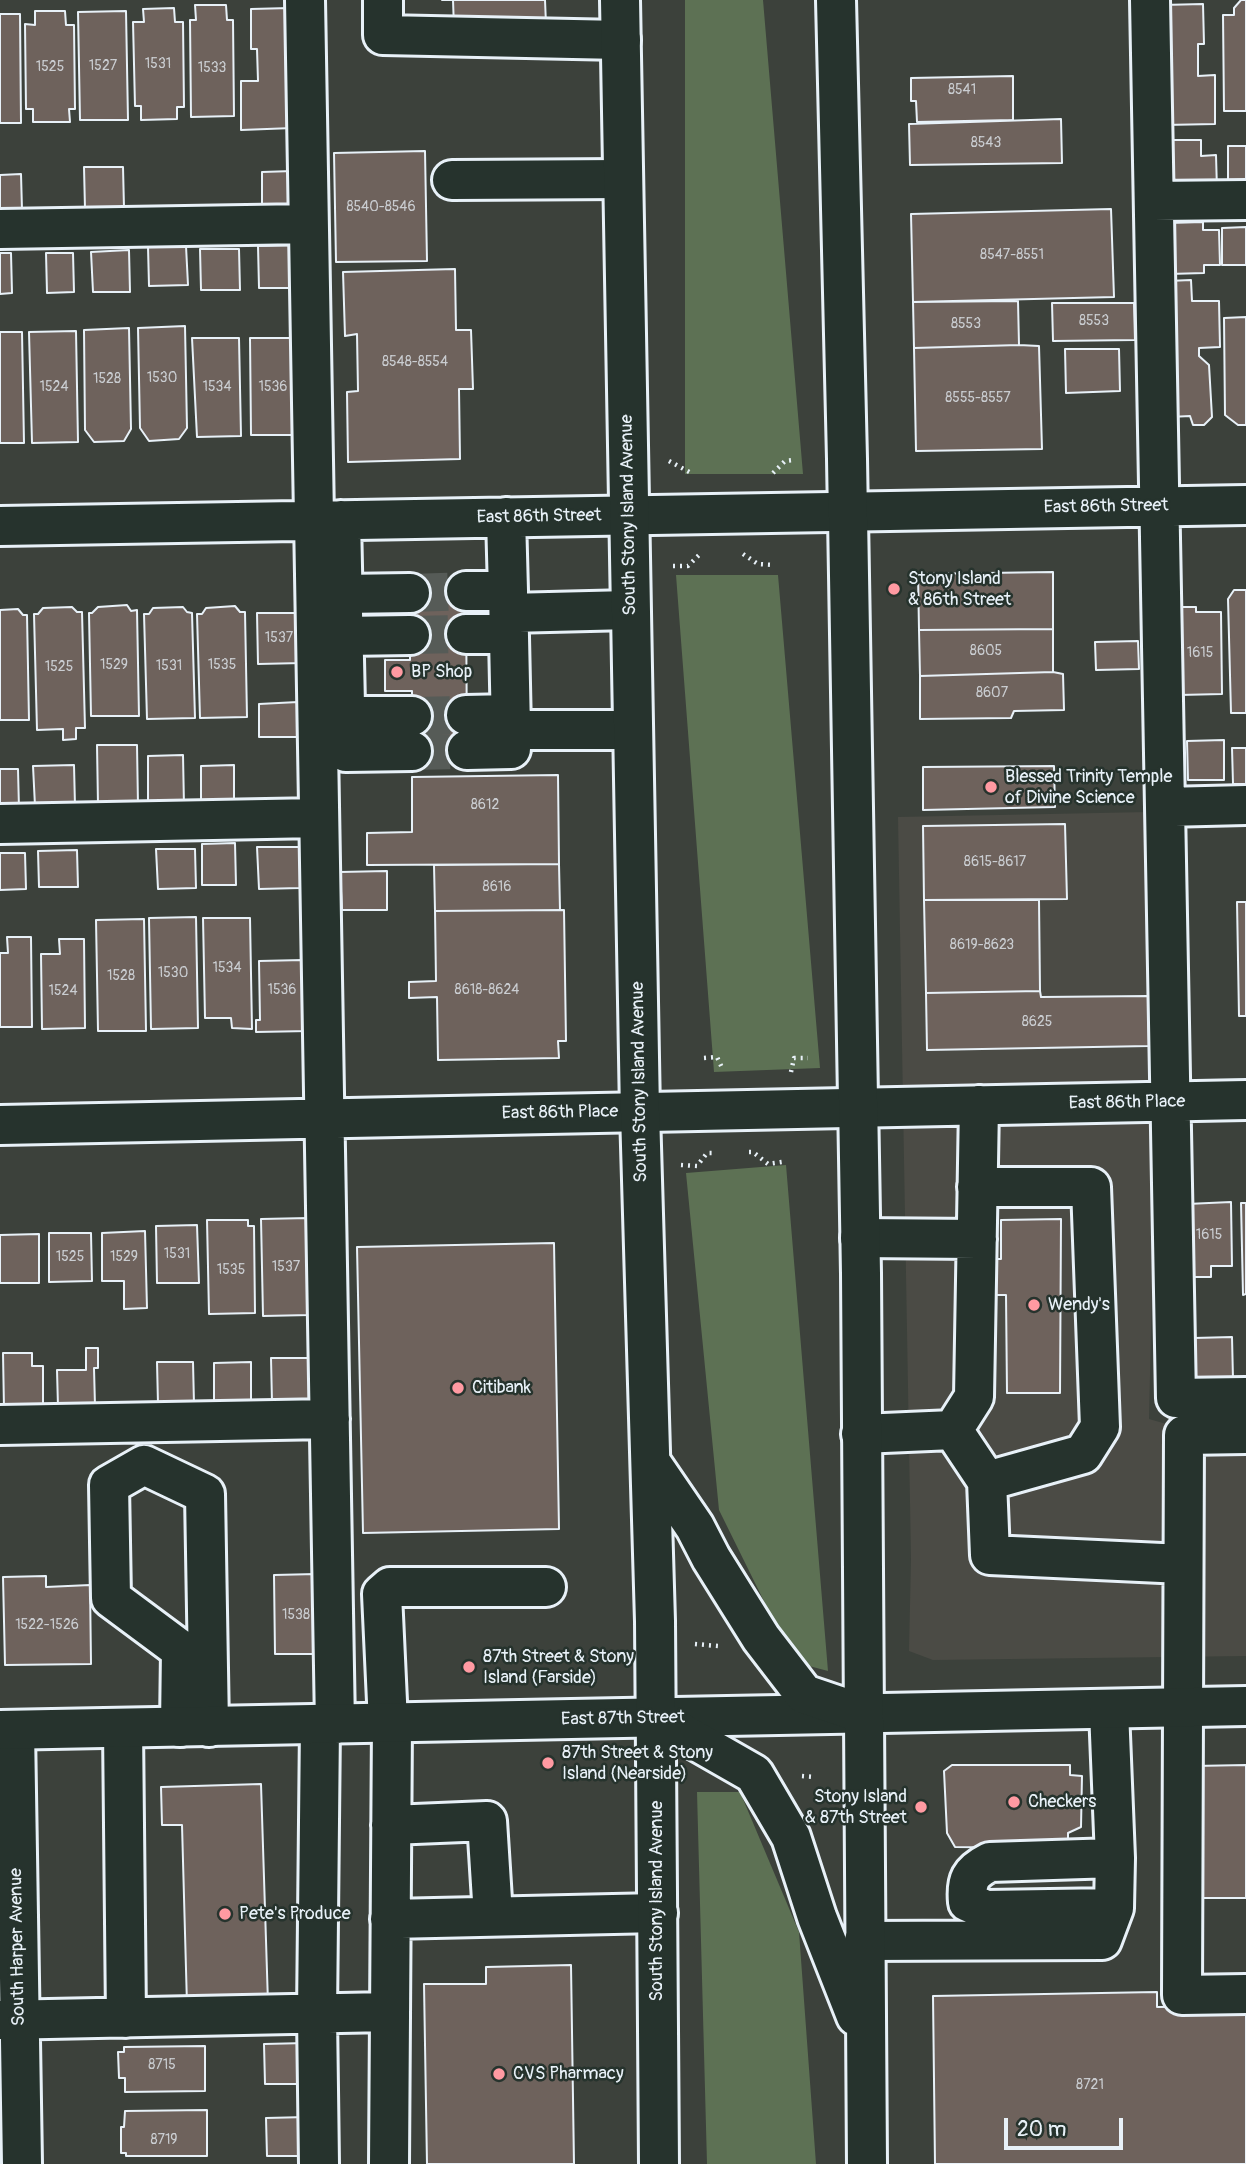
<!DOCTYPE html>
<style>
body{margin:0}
#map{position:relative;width:1246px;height:2164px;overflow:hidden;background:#3c413b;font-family:Pangolin,sans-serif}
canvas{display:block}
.scale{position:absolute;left:1004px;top:2118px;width:119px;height:32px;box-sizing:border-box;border:4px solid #e8f1f8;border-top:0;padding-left:9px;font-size:21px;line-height:24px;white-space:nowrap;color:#e8f1f8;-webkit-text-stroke:5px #26332d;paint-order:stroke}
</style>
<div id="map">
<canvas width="1246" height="2164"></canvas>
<div class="scale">20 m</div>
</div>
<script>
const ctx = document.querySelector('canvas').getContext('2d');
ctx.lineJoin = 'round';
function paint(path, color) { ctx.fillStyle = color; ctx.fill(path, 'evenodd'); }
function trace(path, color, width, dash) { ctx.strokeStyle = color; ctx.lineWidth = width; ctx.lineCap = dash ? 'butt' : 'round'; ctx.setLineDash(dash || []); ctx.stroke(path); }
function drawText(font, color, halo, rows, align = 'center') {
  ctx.font = font + ' Pangolin,sans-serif'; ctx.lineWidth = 5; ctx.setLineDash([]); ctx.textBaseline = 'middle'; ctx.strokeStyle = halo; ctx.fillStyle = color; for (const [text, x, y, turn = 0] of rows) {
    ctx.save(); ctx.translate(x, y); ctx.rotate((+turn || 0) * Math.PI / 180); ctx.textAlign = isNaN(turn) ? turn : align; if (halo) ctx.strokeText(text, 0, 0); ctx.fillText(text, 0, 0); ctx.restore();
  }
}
paint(new Path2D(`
 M1149,812L1157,1066L1149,1419L1170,1425L1246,1423V1656L933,1660L909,1651L911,1559L898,817Z`), '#4b4b45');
paint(new Path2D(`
 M685,0H763L803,474H685Z
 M676,575H778L820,1068L714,1072Z
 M786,1165L828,1671L794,1662L719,1510L686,1173Z
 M697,1792H740L799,1932L816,2164H707Z`), '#5d7154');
const building = new Path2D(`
 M442,0H545L546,24L454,28L453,0Z
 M1241,0H1246V111H1224L1223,15H1234V8Z
 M1203,4L1204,44H1198V76L1215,75V124L1164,125L1162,5Z
 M195,5H226L227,20H233L234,116L191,117L190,20H196Z
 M174,8L175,22H183L184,107H177V119L141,120V106H135L133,22H144L143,9Z
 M290,8L293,128L241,130V81H258L257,49H251V9Z
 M35,11H65L66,25H74L75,109H69L70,122H33V109H26L25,24L35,25Z
 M126,11L128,120H80L78,12Z
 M0,14H20L21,123H0Z
 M1013,76V120L917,122L916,101H911V78Z
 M1061,119L1062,163L910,165L909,124Z
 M1164,140H1201V156L1216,155L1217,190L1166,191Z
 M1228,146H1246V188L1228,189Z
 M425,151L427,261L336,262L334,153Z
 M84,167H123L124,208L85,209Z
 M293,171L294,207L262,208V172Z
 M21,174L22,210H0V175Z
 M1111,209L1114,297L913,302L911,214Z
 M1203,222V230H1219L1220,265H1204V273L1169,274V223Z
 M1246,227V265H1222V228Z
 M295,245L296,288H259L258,246Z
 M186,246L188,285L149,286L148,247Z
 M200,249H239L240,290H201Z
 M129,250L130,292H93L91,252Z
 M0,253H11L12,293L0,294Z
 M46,253H73L74,292L47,293Z
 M455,269L456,330H471L473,389H459L460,459L348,462L347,392L358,391L357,334L345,336L343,272Z
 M1191,280L1192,301H1219L1220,347L1199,348V356L1209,365L1212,417L1204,425H1193L1190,416L1170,417L1168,281Z
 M1018,301L1019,345L914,348L913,302Z
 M1052,303H1134L1135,340L1053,341Z
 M1246,317V425H1238L1225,415L1224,318Z
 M185,326L187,428L179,439L149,441L140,428L138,328Z
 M129,328L131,429L124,441L94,442L85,430L84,330Z
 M76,331L78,442L32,443L29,332Z
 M0,332H22L24,443H0Z
 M192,338H239L241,436L197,437Z
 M250,338H296V435H251Z
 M1019,345L1039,346L1042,449L916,451L914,348Z
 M1065,349H1119L1120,391L1066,393Z
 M1053,572V629L919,630L918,574Z
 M466,586L467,760H412V691H385V660H410V587Z
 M1234,590H1246V713H1231L1228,599Z
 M127,605L131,611L137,610L139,716H91L89,613H92L98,607Z
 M235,606L240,612H245L247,717L200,718L197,614H202L206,608Z
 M72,607L77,612H82L85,728H76V739L63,740V729L37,730L34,614H38L43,608Z
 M183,607L187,612L192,613L195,718L147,719L144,614H149L153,608Z
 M1178,607H1196V612H1221L1222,694L1179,695Z
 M18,609L23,615H27L29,720H0V610Z
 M257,613H300L302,663L258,664Z
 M1053,629V672L920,676L919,630Z
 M1138,641L1139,669L1096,670L1095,642Z
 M1053,672L1063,674L1064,710L1014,711L1011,718L920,719V676Z
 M298,702L299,737H259V704Z
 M1224,740V780H1188L1187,741Z
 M97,745H137L138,805H98Z
 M1232,748H1246V784H1233Z
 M183,755L184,806L148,807V756Z
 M74,765L75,806H35L33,766Z
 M234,765V803H201V766Z
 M1054,766L1055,807L923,810V767Z
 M0,769H18L19,809H0Z
 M558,775L559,864L367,865V833L412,832V777Z
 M1065,824L1067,899L924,900L923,826Z
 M235,843L236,885H202V844Z
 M257,847H300V888L259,889Z
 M156,849H195L196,888L158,889Z
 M77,850L78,887H39L38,851Z
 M0,853H25L26,889L0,890Z
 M559,864L560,910L435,911L434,865Z
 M387,871V910H342L340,872Z
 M924,900H1039L1040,991L926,993Z
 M1237,902H1246V1016H1239Z
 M564,910L566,1041H558L559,1058L438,1060L437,997L409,998V982L436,981L435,911Z
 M196,917L198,1028L151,1029L149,918Z
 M203,918H250L252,1029L232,1028L231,1018H205Z
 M144,919L146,1031H98L96,920Z
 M7,937H31L32,1027H0V953H8Z
 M59,939H84L85,1028L42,1029L41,954H60Z
 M303,960L309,1031L256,1032V1020H260L259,961Z
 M1040,991L1041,997L1148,996L1149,1046L927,1050L926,993Z
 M1231,1202L1232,1266H1211V1277H1188L1187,1204Z
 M1241,1203H1246V1294L1243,1295Z
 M309,1218L310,1315L263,1316L261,1219Z
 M1061,1219L1060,1393H1007L1006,1295H996L995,1259H1001V1220Z
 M207,1220H248V1226H254L255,1313L209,1314Z
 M197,1225L199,1283H157L156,1226Z
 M145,1231L147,1308L124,1309V1281H102V1233Z
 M49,1233H91L92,1281L49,1282Z
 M39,1234V1283H0V1235Z
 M554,1243L559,1529L363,1533L357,1247Z
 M1232,1337L1233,1379H1195L1194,1338Z
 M86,1348H98V1368H94L95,1406L58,1407L57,1370H86Z
 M3,1353H32V1366H43V1408L4,1409Z
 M271,1358H311L312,1402L272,1403Z
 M157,1362H193L194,1404H158Z
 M251,1362V1402H214V1363Z
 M316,1574L318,1654H275L274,1575Z
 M46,1576V1587L90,1585L91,1664L5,1665L3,1577Z
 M952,1765H1070V1775L1082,1776L1081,1827L1068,1833V1848L955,1847L947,1833L944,1771Z
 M1246,1765V1898H1196L1194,1766Z
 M261,1784L268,2003L187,2005L182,1825H162L161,1787Z
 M571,1965L574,2164H427L424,1984H486V1967Z
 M1157,1992V2007L1246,2006V2164H935L933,1996Z
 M306,2043V2084H265L264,2044Z
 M205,2046V2091L125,2092V2078H119L118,2052H124V2047Z
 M207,2110V2156H126V2153H121V2127H124L125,2111Z
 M307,2117L308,2156H267L266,2118Z`);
paint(building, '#6e625c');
trace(building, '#e8f1f8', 2);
trace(new Path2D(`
 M410,593L466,591
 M410,635L466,634
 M412,716L466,715
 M412,751L467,750`), '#565b57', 38, [38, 19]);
const minor = new Path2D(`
 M305,0L335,1724
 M383,0V35L621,40
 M1150,0L1176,1398L1246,1397
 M452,180L623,179
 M1154,201L1246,200
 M0,229L308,224
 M506,517L508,591
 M341,520L346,752L412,751
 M0,526L1246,505
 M466,591H508L511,730V749L467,750
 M343,594L410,593
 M509,613L630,610
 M466,634H509
 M344,636L410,635
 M466,715L511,714
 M345,716H412
 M511,730H633
 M1165,807L1246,805
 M0,824L319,818
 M0,1125L1246,1100
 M977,1187H1091L1100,1427L1083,1454L987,1481
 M860,1238L977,1239
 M0,1425L330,1419
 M953,1430L987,1481L990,1555L1183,1564
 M861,1434L953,1430L974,1397L979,1105
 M1246,1434L1184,1435L1182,1995L1246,1994
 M388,1723L382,1594L390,1587H546
 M180,1727L181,1650L111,1598L109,1485L144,1465L205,1494L209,1727
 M123,1728L126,2018
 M15,1730L22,2164
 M391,1825L487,1821L493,1916
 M1114,1908L986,1910L968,1902C966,1880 970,1872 990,1862L1115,1858
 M390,1919L658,1913
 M864,1941L1102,1940L1114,1908L1115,1858L1109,1710
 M0,2020L389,2012
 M319,2164L317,2015L320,1725
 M389,2164L392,1723`);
const major = new Path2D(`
 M0,1730L1246,1706`);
const highway = new Path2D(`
 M620,0L640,1112L655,1621L659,2164
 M836,0L847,459L861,1273L867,2164
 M652,1464L695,1527L711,1558L761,1638L804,1694L863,1714
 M656,1718L754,1774L791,1837L817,1917L856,2016`);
trace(minor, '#e8f1f8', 44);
trace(major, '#e8f1f8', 44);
trace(highway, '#e8f1f8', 44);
trace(new Path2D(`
 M669,461L693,474
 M773,473L785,461L794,460
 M743,554L758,564L774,565
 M673,566H688L700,554
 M704,1058L717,1057L723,1070
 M791,1072L794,1058H808
 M749,1152H753L768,1164L782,1162
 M681,1165L697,1166L707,1153H712
 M695,1644L718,1646
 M802,1776L815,1777`), '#e8f1f8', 4.5, [2, 5]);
trace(minor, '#26332d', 38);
trace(major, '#26332d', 38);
trace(highway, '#26332d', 38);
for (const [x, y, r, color] of [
 [894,589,7,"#ff9aa2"],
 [397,672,7,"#ff9aa2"],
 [991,787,7,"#ff9aa2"],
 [1034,1305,7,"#ff9aa2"],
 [458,1388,7,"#ff9aa2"],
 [469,1667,7,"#ff9aa2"],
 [548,1763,7,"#ff9aa2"],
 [1014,1802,7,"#ff9aa2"],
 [921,1807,7,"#ff9aa2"],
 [225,1914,7,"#ff9aa2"],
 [499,2074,7,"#ff9aa2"]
]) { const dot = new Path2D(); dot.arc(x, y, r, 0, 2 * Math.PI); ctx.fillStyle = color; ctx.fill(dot); trace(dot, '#26332d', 2.5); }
drawText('14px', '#cacdd1', null, [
 ["1531",158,64],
 ["1527",103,66],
 ["1525",50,67],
 ["1533",212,68],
 ["8541",962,90],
 ["8543",986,143],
 ["8540-8546",381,207],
 ["8547-8551",1012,255],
 ["8553",1094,321],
 ["8553",966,324],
 ["8548-8554",415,362],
 ["1530",162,378],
 ["1528",107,379],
 ["1524",54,387],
 ["1534",217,387],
 ["1536",273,387],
 ["8555-8557",978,398],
 ["1537",279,638],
 ["8605",986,651],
 ["1615",1200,653],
 ["1529",114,665],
 ["1535",222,665],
 ["1531",169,666],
 ["1525",59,667],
 ["8607",992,693],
 ["8612",485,805],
 ["8615-8617",995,862],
 ["8616",497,887],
 ["8619-8623",982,945],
 ["1534",227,968],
 ["1530",173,973],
 ["1528",121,976],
 ["1536",282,990],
 ["8618-8624",487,990],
 ["1524",63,991],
 ["8625",1037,1022],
 ["1615",1209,1235],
 ["1531",177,1254],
 ["1525",70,1257],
 ["1529",124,1257],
 ["1537",286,1267],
 ["1535",231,1270],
 ["1538",296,1615],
 ["1522-1526",47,1625],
 ["8715",162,2065],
 ["8721",1090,2085],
 ["8719",164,2140]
]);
drawText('18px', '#e8f1f8', '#26332d', [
 ["East 86th Street",1106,507,-1],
 ["South Stony Island Avenue",629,515,-91],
 ["East 86th Street",539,517,-1],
 ["South Stony Island Avenue",640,1082,-91],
 ["East 86th Place",1127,1103,-1],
 ["East 86th Place",560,1113,-1],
 ["East 87th Street",623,1719,-1],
 ["South Stony Island Avenue",657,1901,-90],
 ["South Harper Avenue",18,1947,-91]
]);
drawText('18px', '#e8f1f8', '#26332d', [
 ["Stony Island",908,579],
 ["& 86th Street",908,600],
 ["BP Shop",411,672],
 ["Blessed Trinity Temple",1005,777],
 ["of Divine Science",1005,798],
 ["Wendy's",1048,1305],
 ["Citibank",472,1388],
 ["87th Street & Stony",483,1657],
 ["Island (Farside)",483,1678],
 ["87th Street & Stony",562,1753],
 ["Island (Nearside)",562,1774],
 ["Stony Island",907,1797,"right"],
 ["& 87th Street",907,1818,"right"],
 ["Checkers",1028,1802],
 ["Pete's Produce",239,1914],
 ["CVS Pharmacy",513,2074]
], 'left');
</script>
